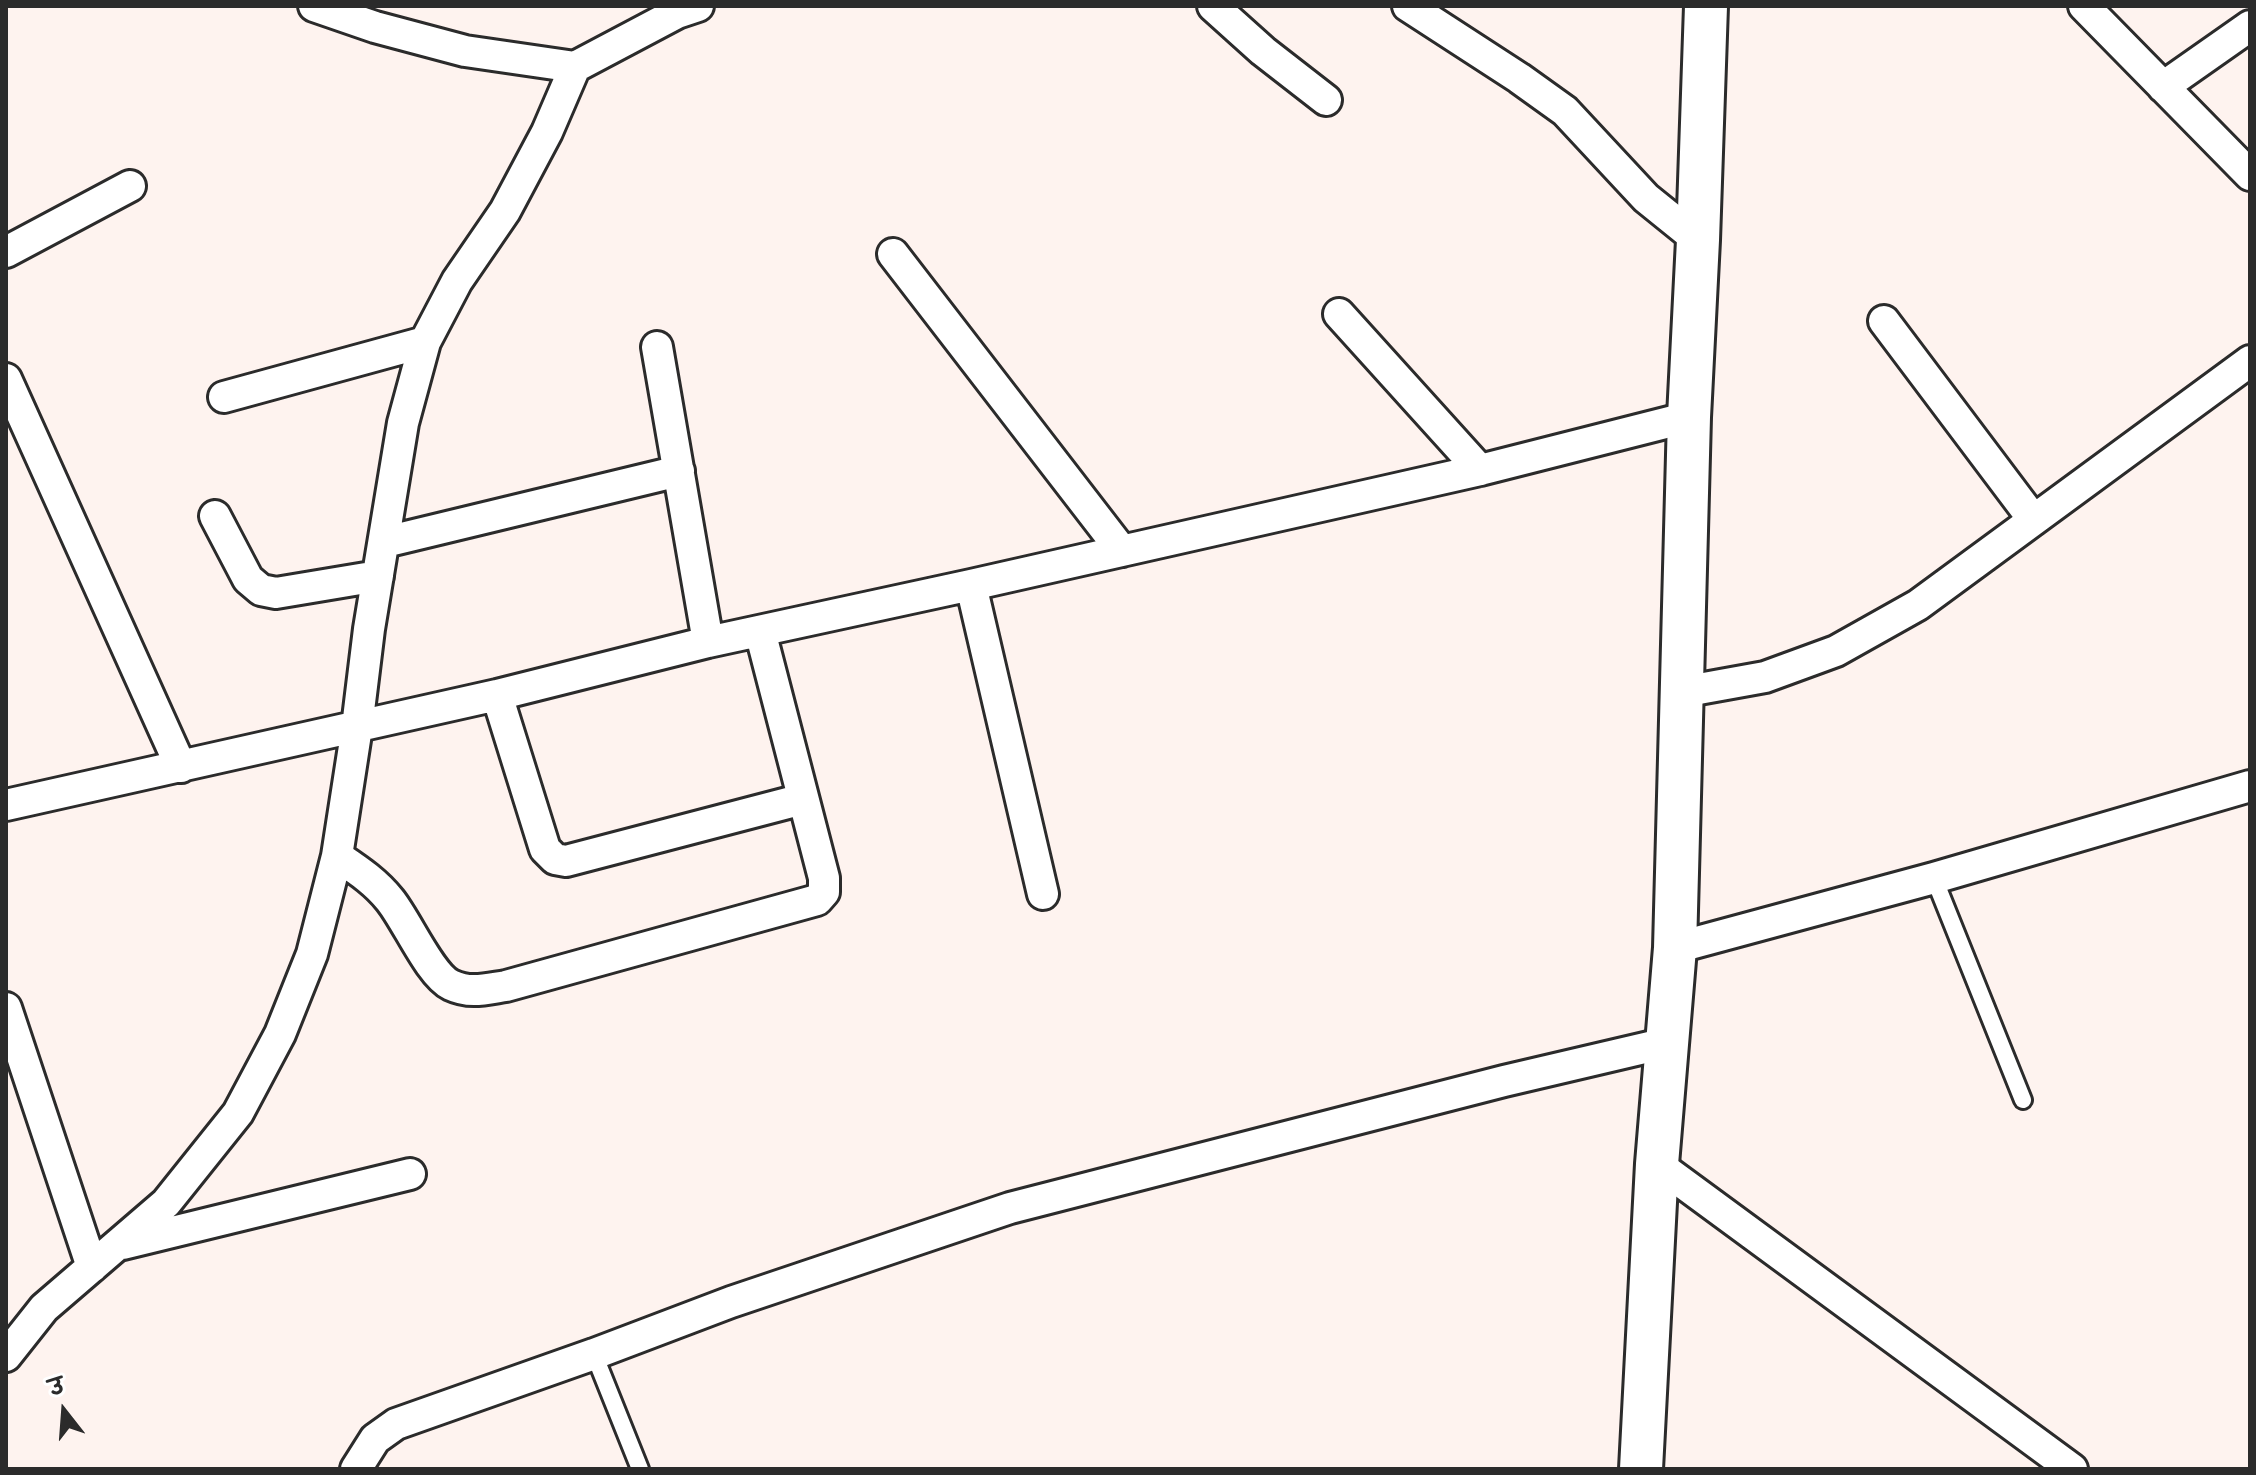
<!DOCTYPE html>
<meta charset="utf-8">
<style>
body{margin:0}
#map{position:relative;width:2256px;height:1475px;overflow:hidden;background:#fef3ef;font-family:Mynerve,"Playpen Sans Deva",sans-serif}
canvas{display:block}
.frame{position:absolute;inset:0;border:8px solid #2b2b2b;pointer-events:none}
.north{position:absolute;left:24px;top:1371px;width:80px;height:80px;-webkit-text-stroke:6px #fff;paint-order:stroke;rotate:343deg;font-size:22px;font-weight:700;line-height:32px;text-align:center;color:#2b2b2b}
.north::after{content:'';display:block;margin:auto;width:28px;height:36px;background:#2b2b2b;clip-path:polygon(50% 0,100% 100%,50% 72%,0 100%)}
</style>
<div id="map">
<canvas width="2256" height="1475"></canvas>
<div class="frame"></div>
<div class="north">उ</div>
</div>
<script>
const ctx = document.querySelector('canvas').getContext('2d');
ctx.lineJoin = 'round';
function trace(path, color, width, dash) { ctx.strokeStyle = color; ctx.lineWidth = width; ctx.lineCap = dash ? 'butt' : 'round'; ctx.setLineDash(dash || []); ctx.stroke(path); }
const lane = new Path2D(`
 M1934,878L2023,1100
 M594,1354L640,1469`);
const street = new Path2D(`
 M314,6L375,27L465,51L575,67L677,13L698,6
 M1213,6L1263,51L1326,100
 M1408,6L1519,78L1565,111L1646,198L1698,240
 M2084,6L2250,175
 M2163,87L2250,26
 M6,252L130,186
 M893,254L1122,551
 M1339,314L1480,470
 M1884,321L2033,519
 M657,347L708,642
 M6,379L181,767
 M224,397L425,342
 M215,516L248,579L261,590L276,593L378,576
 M385,542L679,471
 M971,585L1043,894
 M1682,692L1765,677L1836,651L1918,605L2250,361
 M497,695L545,849L555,859L566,861L803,799
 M6,805L497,695L708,642L971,585L1480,470L1689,417
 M337,856C356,869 375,881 390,900C407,921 430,975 451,985C470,994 486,989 506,986L817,900L824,892V878L760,631
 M1675,948L1934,878L2250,786
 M6,1008L92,1267
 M1657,1164L2072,1469
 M123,1244L410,1174
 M6,1356L44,1308L166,1203L238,1113L280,1034L312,954L337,856L357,727L369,629L403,423L425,342L457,281L505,211L547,132L575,67
 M356,1469L375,1439L396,1424L594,1354L731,1302L1010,1208L1504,1081L1666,1043`);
const secondary = new Path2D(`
 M1641,1469L1657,1164L1675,948L1689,417L1698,240L1706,6`);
trace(lane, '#2b2b2b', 22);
trace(street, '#2b2b2b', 36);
trace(secondary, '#2b2b2b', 48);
trace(lane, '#fff', 16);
trace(street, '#fff', 30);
trace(secondary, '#fff', 42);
</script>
